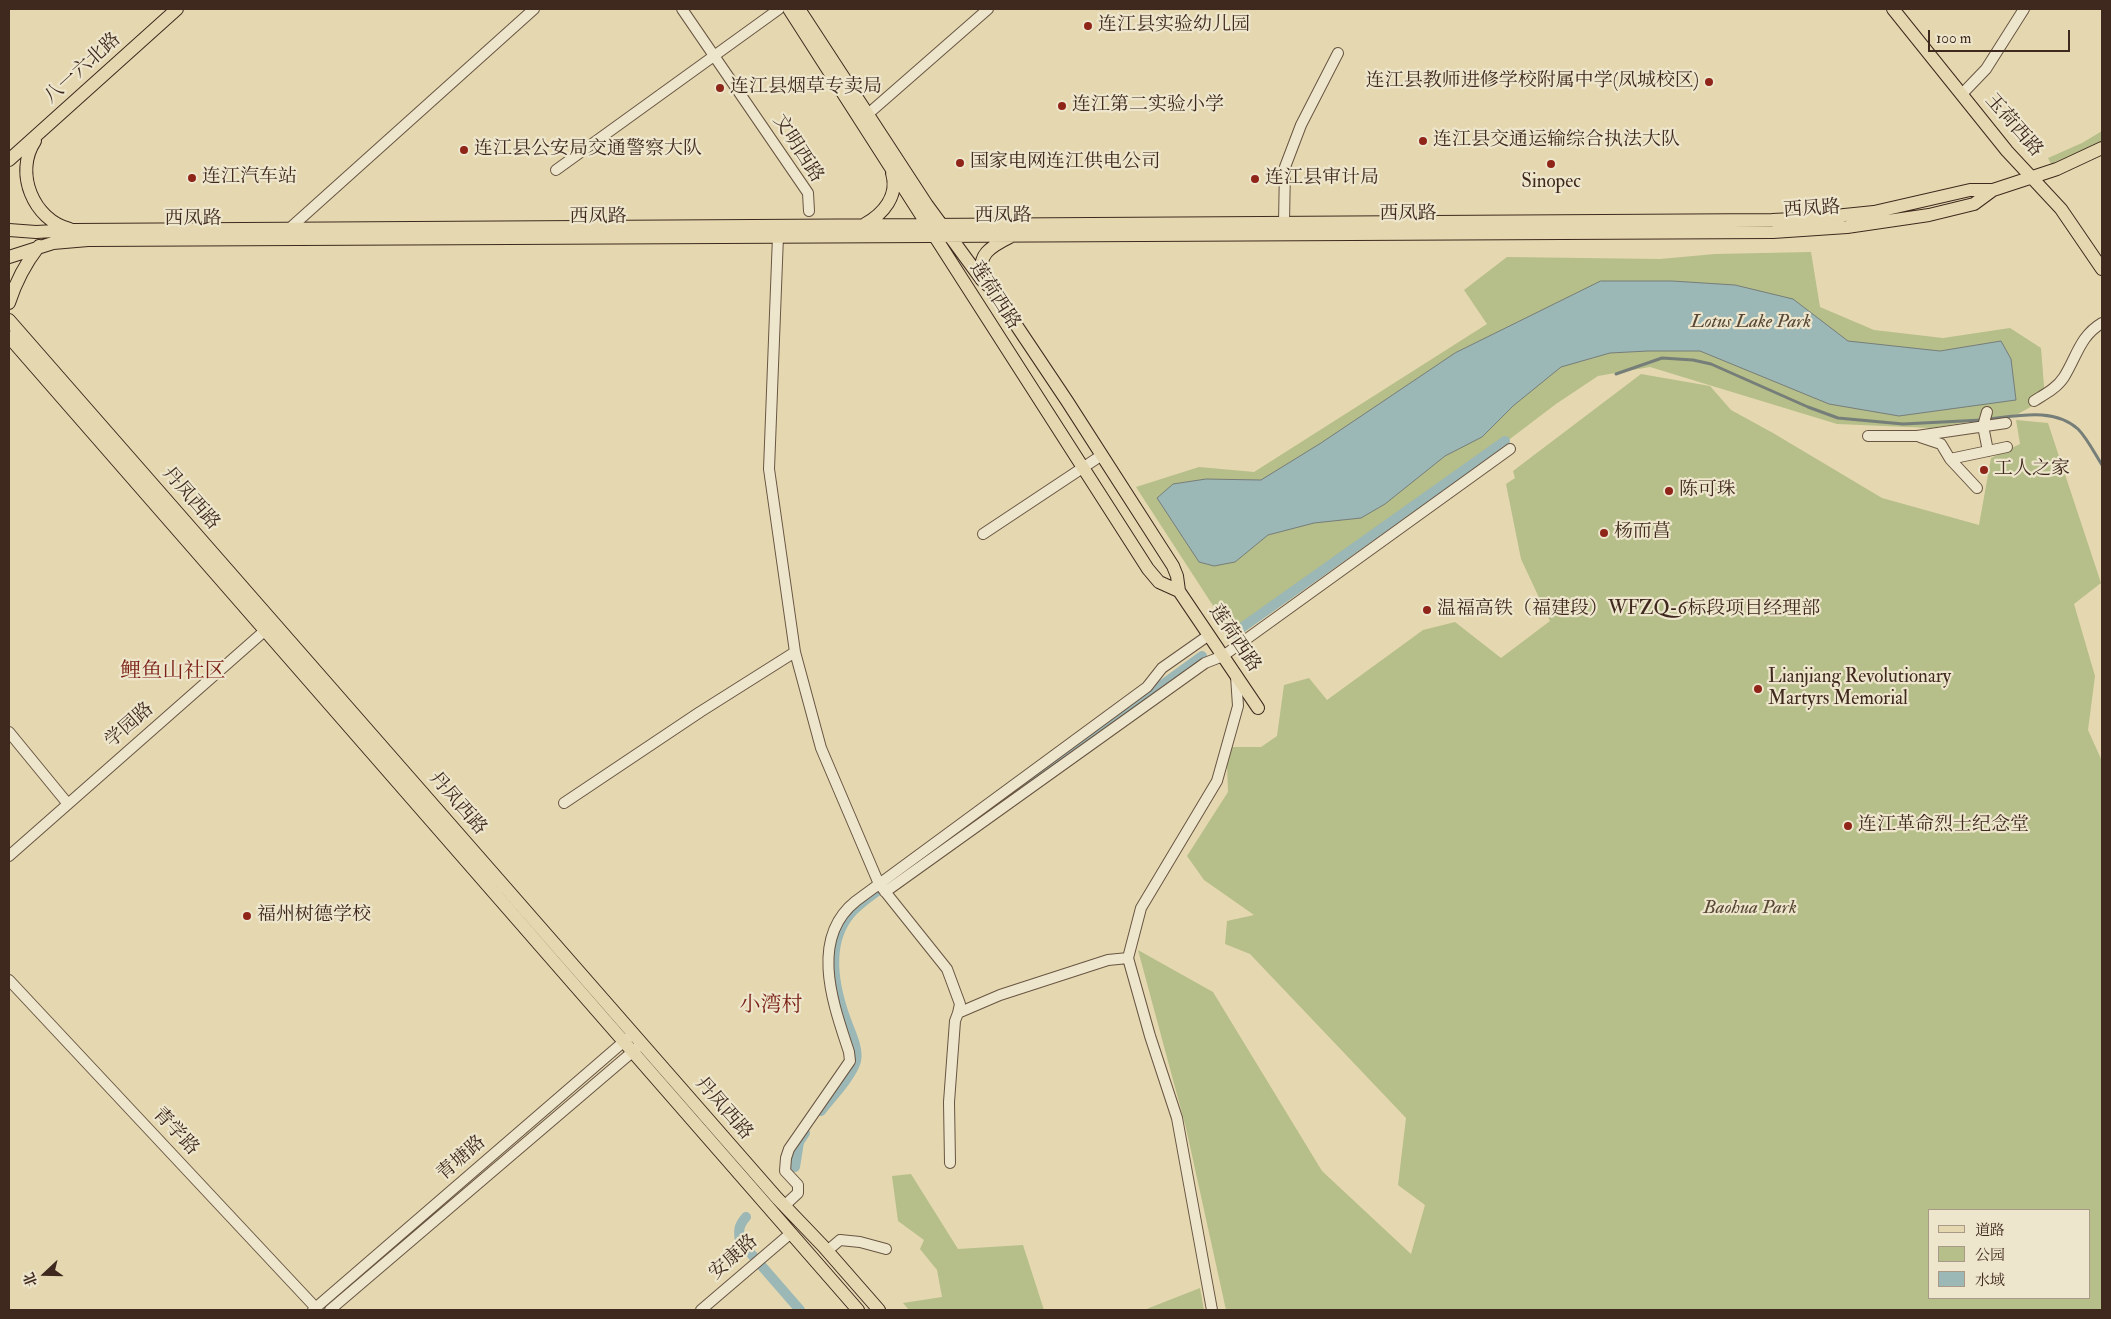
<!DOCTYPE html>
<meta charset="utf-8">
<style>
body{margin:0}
#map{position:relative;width:2111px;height:1319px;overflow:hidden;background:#e5d8b0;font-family:"IM FELL Double Pica","Noto Serif SC",serif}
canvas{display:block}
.frame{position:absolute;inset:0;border:10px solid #3f291e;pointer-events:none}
.legend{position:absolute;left:1928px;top:1209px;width:162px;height:90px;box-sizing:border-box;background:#eee6cc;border:1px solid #a89a86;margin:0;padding:6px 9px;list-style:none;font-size:15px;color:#3f291e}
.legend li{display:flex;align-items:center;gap:10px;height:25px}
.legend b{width:25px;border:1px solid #a89a86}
.north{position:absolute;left:20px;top:1249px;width:50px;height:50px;-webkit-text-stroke:4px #eee6cc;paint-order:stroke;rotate:249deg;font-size:14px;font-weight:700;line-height:20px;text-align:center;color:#3f291e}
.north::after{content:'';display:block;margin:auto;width:18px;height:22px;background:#3f291e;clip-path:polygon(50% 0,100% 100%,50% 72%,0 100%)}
.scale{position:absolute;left:1928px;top:30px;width:142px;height:22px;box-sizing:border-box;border:2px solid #3f291e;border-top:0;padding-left:6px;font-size:15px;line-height:18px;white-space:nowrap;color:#3f291e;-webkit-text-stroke:4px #eee6cc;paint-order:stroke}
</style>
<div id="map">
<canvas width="2111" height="1319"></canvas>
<div class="frame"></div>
<ul class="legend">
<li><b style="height:6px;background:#e5d8b0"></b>道路</li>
<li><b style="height:14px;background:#b6be8a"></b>公园</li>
<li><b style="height:14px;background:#9bb7b6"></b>水域</li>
</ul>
<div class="north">北</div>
<div class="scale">100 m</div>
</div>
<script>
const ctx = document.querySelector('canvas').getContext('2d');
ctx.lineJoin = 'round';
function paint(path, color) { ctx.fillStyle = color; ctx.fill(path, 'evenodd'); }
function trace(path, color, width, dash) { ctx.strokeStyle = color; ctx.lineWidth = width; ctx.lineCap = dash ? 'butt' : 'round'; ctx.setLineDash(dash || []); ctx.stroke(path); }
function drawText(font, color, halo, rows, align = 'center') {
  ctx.font = font + ' "IM FELL Double Pica","Noto Serif SC",serif'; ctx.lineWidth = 4.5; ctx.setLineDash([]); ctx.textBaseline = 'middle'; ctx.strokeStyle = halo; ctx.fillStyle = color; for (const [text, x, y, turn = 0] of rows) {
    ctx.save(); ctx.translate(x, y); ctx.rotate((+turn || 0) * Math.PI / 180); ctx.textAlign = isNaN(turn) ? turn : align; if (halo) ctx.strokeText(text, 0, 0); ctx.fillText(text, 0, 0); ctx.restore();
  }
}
paint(new Path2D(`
 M2102,131L2101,142L2051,164L2048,158L2082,143Z
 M1811,252L1820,307L1874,330L1943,338L2010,328L2041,348L2045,399L2018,414L1931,428L1837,424L1650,367L1598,376L1556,404L1477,464L1232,635L1136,487L1199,467L1254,472L1487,324L1464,290L1507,257L1660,259L1715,254Z
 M1641,374L1710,386L1731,410L1773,433L1882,498L1979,525L1991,458L2020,444L2016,420L2048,423L2101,583L2074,604L2095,676L2088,730L2102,761V1310H1226L1186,1128L1138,950L1213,992L1322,1171L1411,1254L1425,1205L1398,1185L1406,1118L1250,954L1225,944L1227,921L1254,915L1204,880L1187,856L1228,792L1227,764L1232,747H1261L1277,736L1284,685L1309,678L1327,700L1423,630L1455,622L1501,658L1550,621L1521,559L1506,484L1515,478L1513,471ZM1930,1210H2090V1298H1930Z
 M911,1174L958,1249L1023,1245L1044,1310H909L903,1303L942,1297L937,1270L920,1249L924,1240L898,1221L892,1176Z
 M1200,1288L1204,1310H1144Z`), '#b6be8a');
const water = new Path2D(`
 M1601,281H1672L1735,285L1793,299L1848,341L1940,351L2001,341L2011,359L2016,400L1899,416L1829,404L1700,351H1648L1610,353L1561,367L1513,406L1482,437L1445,456L1385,504L1361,518L1314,523L1268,535L1235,562L1214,566L1199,562L1157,498L1173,484L1206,479L1261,480L1321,443L1455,353Z`);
paint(water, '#9bb7b6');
trace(water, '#767e79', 1);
trace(new Path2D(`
 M1616,374L1662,358L1693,360L1711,364L1808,407L1838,418L1903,424L1982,420
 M1988,419C2017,416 2054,407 2078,429C2087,438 2095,454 2102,465`), '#767e79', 3);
trace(new Path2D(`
 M1233,634L1505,441
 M821,1111C831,1098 852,1076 856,1061C859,1049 850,1031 846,1020C834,987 825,943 851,913C864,899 881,889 896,878L1202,656
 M795,1167L799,1142L805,1133
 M746,1217C739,1225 738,1230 740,1241L800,1310`), '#9bb7b6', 10);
const minor = new Path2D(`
 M682,9L808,193L809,211
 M1962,94L1986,69L2024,9
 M868,114L988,9
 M556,170L779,9
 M1284,223L1285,167L1301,125L1338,53
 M289,229L534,9
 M778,236L769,469L795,652L821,748L879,884L947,969L960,1004L958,1013
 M2034,401C2045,394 2057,388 2064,377C2077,356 2080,336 2102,323
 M1987,412L1983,426L1988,451
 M1868,436H1917L2006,423
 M1920,437L1941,444L1950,459L1977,488
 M1950,459L2007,447
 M983,534L1102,455
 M9,732L68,804
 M564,803L700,712L795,652
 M9,856L269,627
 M885,892L1205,663L1223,656L1510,449
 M9,980L316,1308
 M950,1163L949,1102L955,1021L958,1013L1000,995L1108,960L1128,958
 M784,1206L798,1193V1185L785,1171L786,1158L789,1149L850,1061L849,1052C834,1006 808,939 856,901L1147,687L1162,668L1209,635
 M827,1251L840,1240L860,1242L886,1249
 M313,1310L628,1038
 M330,1310L637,1048
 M701,1310L791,1233
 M1212,1310L1177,1118L1150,1036L1128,958L1141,908L1217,781L1238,706L1236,676`);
const major = new Path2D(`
 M789,9L1148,569L1159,582L1179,591
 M799,9L927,205L982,280L992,289L1067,401L1173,566L1177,576L1179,591L1258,708
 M1893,9L2007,151L2061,209L2102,269
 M35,141C14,172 33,220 70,229
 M9,160L177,9
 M865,224C883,214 899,196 892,173
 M9,230L36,232L74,230L1772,220L1815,218L1874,212L1970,190H1993L2057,169L2102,148
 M9,257L53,243L88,240L1773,232L1847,227L1929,215L1974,204L1993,190
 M982,279C977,254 990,247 1010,237
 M9,303C16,281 25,264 39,246
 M9,320L777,1198L823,1246L879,1310
 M9,337L858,1310`);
trace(minor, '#685542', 12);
trace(major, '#3f291e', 14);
trace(minor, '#eee6cc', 10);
trace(major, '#e5d8b0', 12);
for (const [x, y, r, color] of [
 [1088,26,5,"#8f2418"],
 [1709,82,5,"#8f2418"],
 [720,88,5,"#8f2418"],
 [1062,106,5,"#8f2418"],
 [1423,141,5,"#8f2418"],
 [464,150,5,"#8f2418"],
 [960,163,5,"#8f2418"],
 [1551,164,5,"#8f2418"],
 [192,178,5,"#8f2418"],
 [1255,179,5,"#8f2418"],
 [1984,470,5,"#8f2418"],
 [1669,491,5,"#8f2418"],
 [1604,533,5,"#8f2418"],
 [1427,610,5,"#8f2418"],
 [1758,689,5,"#8f2418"],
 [1848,826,5,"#8f2418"],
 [247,916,5,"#8f2418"]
]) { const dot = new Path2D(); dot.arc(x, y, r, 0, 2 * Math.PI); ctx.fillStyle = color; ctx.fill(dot); trace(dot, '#eee6cc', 2); }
drawText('19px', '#3f291e', '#eee6cc', [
 ["连江县实验幼儿园",1098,26],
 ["连江县教师进修学校附属中学(凤城校区)",1699,82,"right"],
 ["连江县烟草专卖局",730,88],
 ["连江第二实验小学",1072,106],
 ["连江县交通运输综合执法大队",1433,141],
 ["连江县公安局交通警察大队",474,150],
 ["国家电网连江供电公司",970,163],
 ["连江汽车站",202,178],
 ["连江县审计局",1265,179],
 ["Sinopec",1551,183,"center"],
 ["工人之家",1994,470],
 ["陈可珠",1679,491],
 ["杨而菖",1614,533],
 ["温福高铁（福建段）WFZQ-6标段项目经理部",1437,610],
 ["Lianjiang Revolutionary",1768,678],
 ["Martyrs Memorial",1768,700],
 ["连江革命烈士纪念堂",1858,826],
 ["福州树德学校",257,916]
], 'left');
drawText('19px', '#3f291e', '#eee6cc', [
 ["八一六北路",83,69,-42],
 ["玉荷西路",2013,126,49],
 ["文明西路",797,149,57],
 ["西凤路",1812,210,-4],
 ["西凤路",1408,215],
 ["西凤路",1003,217],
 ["西凤路",598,218],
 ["西凤路",193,220],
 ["莲荷西路",994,296,57],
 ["丹凤西路",190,499,49],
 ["莲荷西路",1234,639,56],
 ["学园路",130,726,-41],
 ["丹凤西路",457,804,49],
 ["丹凤西路",723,1109,49],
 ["青学路",175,1132,47],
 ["青塘路",462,1159,-41],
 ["安康路",734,1258,-41]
]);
drawText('italic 19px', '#574734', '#eee6cc', [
 ["Lotus Lake Park",1751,323],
 ["Baohua Park",1750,909]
]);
drawText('21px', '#7a1f14', '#eee6cc', [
 ["鲤鱼山社区",173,672],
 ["小湾村",771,1006]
]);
</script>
